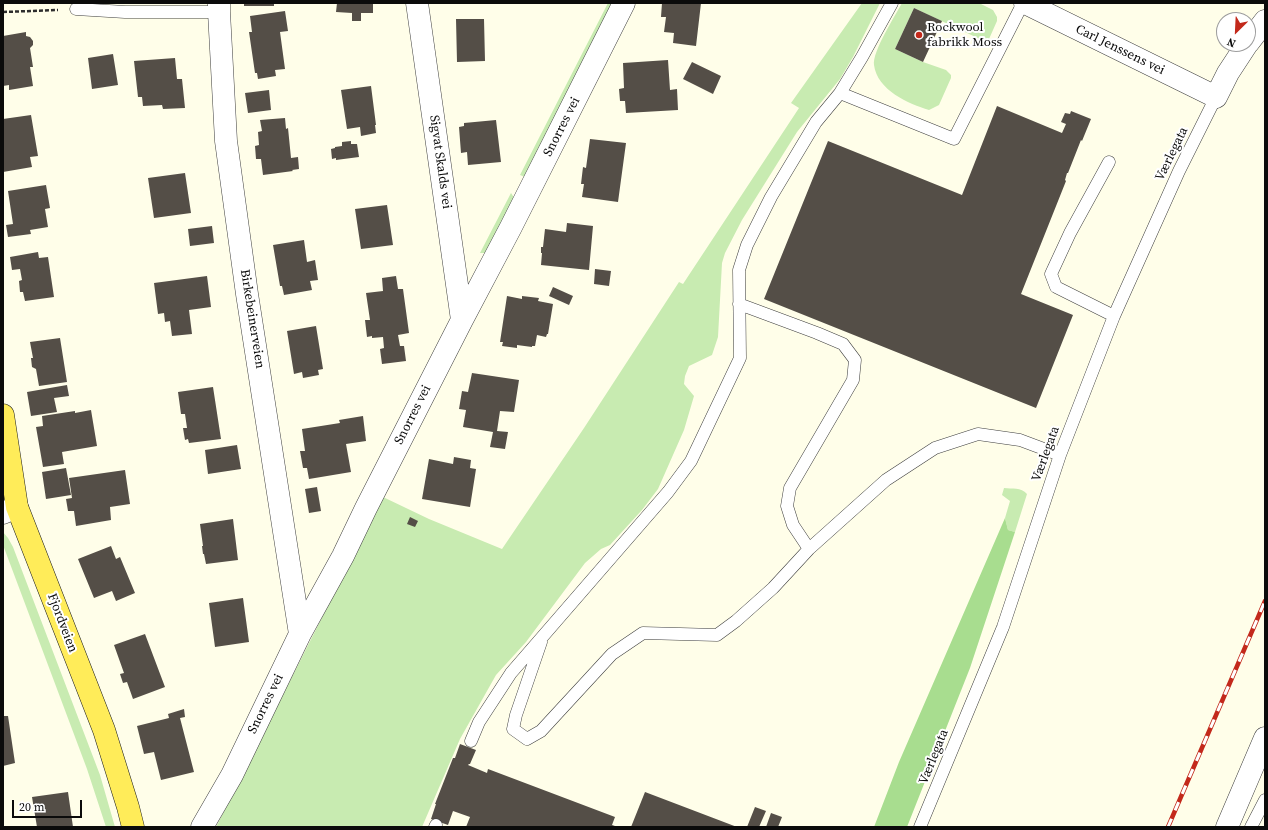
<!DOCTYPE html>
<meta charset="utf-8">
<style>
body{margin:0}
#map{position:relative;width:1268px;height:830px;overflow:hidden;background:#fffee9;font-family:"Source Serif 4",serif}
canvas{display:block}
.frame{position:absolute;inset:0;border:4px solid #0b0b0b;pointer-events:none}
.north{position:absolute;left:1216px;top:12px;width:40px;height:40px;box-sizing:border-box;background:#fff;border:1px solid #9d9d9d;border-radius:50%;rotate:204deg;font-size:11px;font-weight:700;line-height:16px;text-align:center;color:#0b0b0b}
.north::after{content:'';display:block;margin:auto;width:14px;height:18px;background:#c3291b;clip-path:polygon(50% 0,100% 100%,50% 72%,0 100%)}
.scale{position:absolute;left:12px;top:800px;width:70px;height:18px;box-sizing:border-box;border:2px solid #0b0b0b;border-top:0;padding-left:5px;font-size:12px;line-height:14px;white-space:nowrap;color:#0b0b0b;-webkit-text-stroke:3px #fff;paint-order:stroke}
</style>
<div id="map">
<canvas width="1268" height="830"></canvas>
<div class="frame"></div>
<div class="north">N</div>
<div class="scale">20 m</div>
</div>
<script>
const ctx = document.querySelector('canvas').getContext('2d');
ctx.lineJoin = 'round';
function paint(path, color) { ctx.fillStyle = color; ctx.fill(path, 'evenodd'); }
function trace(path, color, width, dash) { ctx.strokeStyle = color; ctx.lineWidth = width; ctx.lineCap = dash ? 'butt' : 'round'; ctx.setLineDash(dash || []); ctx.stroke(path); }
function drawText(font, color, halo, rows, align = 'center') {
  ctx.font = font + ' "Source Serif 4",serif'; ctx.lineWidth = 4; ctx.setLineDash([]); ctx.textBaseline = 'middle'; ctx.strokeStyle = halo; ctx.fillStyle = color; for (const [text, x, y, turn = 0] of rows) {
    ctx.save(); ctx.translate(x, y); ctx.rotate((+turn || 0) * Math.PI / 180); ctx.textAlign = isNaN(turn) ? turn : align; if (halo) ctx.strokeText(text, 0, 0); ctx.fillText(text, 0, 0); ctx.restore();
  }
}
paint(new Path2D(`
 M608,3L613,5L525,177L520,175Z
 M862,3H880L853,57L840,79L797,132L742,220L725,253L722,263L718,337L712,355L689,366L685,376L684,384L694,396L684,430L658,489L642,510L610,545L601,549L585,563L526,642L496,675L460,739L422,827H216L383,497L429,519L502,549L584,428L679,282L683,284L799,108L791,103Z
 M902,3H979L993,10L997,17V21L989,39L984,41L914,8L895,49L923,62L946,70L951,75V78L939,105L929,110C909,104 877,90 874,65C872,52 895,16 902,3Z
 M511,193L515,199L486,253H480Z
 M1004,488C1012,489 1021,487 1027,494L1015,532L1008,530L1005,518L1010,501L1002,495Z
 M3,532L8,538L13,547L100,775L115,827H106L87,769L3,545Z`), '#c8ebb1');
paint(new Path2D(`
 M1005,518L1008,530L1015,532L970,668L907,827H874L899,762Z`), '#a8dd8f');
paint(new Path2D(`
 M244,3H274V6H244Z
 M337,3H373V13H361V21H352V13L336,12Z
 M662,3H701L696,46L673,43L674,33L664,32L666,17H661Z
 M914,8L942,21L923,62L895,49Z
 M285,11L288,31L280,32L285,69L275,70L276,76L258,79L257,73H255L249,32H252L250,16Z
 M456,19H484L485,61L457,62Z
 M26,32V36L30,37L33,41V45L30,48L33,67H30L33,86L9,90V85L3,86V36Z
 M113,54L118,85L92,89L88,58Z
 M175,58L177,79H182L185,108L163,109L162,105L143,106L142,97H138L134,61Z
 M668,60L670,90L677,89L678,110L626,113L625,101H620L619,89L624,88L623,63Z
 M692,62L721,76L713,94L683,79Z
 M371,86L376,125H375L376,133L361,136L360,127L347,129L341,90Z
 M269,90L271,110L248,113L245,93Z
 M997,106L1062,133L1066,124L1061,122L1065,113L1070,114L1071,111L1091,119L1082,141L1081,140L1068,173H1067L1065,180L1066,181L1021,294L1073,315L1036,408L764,299L828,141L962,195Z
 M31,115L38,156L30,157L32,167L3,172V119Z
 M285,118L286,129L288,128L291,158L298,157L299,169L292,170L293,171L263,175L261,159H256L255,146L259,145L258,132L262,131L260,120Z
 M496,120L501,162L468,165L467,152L461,153L459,127L464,126V123Z
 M590,139L626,143L618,202L582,197L584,184H581L583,167L586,168Z
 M351,141V144H357L359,157L336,160V158L332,159L331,149L335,148V147L342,146V142Z
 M185,173L191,213L154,218L148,178Z
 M46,185L50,208L45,209L48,227L30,230L31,234L8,237L6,225L13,224L8,191Z
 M387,205L393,245L361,249L355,209Z
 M567,223L593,226L589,270L541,265L542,253H541V247H543L545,229L566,232Z
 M212,226L214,243L190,246L188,229Z
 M304,240L307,262L315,260L318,280L310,281L312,290L284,295L282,286H280L273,245Z
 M38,252L39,258L48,257L54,297L25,301L23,292H20L19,281L22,280L20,269L12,270L10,257Z
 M595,269L611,271L609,286L594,284Z
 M207,276L211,307L189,310L192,334L172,336L170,321L165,322L164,313L158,314L154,283Z
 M396,276L398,289H403L409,333L398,335L400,346H404L406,361L382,364L380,349L384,348L383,337L372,338V336L367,337L365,320H370L366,293L383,291L382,278Z
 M553,287L573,296L569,305L549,296Z
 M507,296L522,299V296L539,298L538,301L553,304L548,334H547L546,337L537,335L535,346H532V347L517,345V348L502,346L503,342H500Z
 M316,326L323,369L318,370L319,375L303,378L302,372L294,374L287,331Z
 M60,338L67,382L39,386L36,369L32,367L31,358H33L30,342Z
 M472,373L519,380L514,412L500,411L497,431L508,432L505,449L490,447L493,432L463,427L466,410L459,409L462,391L468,392Z
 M67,385L69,396L54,398L57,412L31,416L27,392Z
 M213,387L221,439L189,443L188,439L185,440L183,428H187L185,414H181L178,392Z
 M91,410L97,446L62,452L64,464L43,467L36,427L43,426L42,416L75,411V413Z
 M363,416L366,441L346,444L351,472L309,479L307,468H303L300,451H305L302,429L340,423L339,420Z
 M237,445L241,469L208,474L205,450Z
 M454,457L471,460L470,468L476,469L470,507L422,499L429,459L453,464Z
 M66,468L71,495L46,499L42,472Z
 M125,470L130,504L110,507L111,520L76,526L74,511H68L66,499L72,498L69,478Z
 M317,487L321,511L309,513L305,489Z
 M410,517L418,521L415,527L407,524Z
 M233,519L238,560L206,564L204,554H203L202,546H203L200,524Z
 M111,546L116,559L120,557L135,593L116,601L112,591L94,598L78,559Z
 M243,598L249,642L215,647L209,603Z
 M145,634L165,687L133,699L127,682L123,683L120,674L124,673L114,645Z
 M184,709L185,717L180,718L194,772L161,780L154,752L144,754L137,726L169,718L168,714Z
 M3,716H8L15,763L3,766Z
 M460,744L476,750L470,764H469L468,765L487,773L488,769L615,817L612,825L618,827H466L470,817L453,811L448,825L431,819L436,804H435L453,758H455Z
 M68,792L73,827H37L32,797Z
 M645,792L737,827H631Z
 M755,807L766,811L759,827H747Z
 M771,813L782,817L778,827H766Z`), '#544e47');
const service = new Path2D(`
 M76,9L125,12H219
 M840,93L862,57L892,3
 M1109,162L1070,233L1051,274L1056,287L1114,316
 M739,304L817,333L843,344L855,360L853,380L790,488L787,506L793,525L809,549
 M541,642L516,715L513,729L527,739L541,731L612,654L643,633L717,635L736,621L773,588L809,549L886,480L935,448L978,434L1020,440L1060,455
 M471,741L479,722L511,673L668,492L691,461L740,358L739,270L747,245L771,197L816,122L840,93L954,139L1023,3
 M435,827L436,825
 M920,827L1003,627L1060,455L1114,316L1179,171L1216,97
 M1251,827L1265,800`);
const minor = new Path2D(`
 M219,3V12L226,141L247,294L300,634
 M417,3L462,320
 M1025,3L1216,97L1228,73L1247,44
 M1248,43L1265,21
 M3,513L17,507
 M202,827L232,775L300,634L343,556L366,508L462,320L511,227L624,3
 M1227,827L1265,738`);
const primary = new Path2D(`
 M3,415L17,507L104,730L128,807L133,827`);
trace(service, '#3e3e3e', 13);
trace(minor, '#3e3e3e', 23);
trace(primary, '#1c1c1c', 23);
trace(new Path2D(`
 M3,12L58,10`), '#2d2d2d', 2.5, [4, 2]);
trace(service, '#fff', 12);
trace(minor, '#fff', 22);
trace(primary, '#ffec59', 22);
const rail = new Path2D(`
 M1168,827L1265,601`);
trace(rail, '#c3291b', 4.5);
trace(rail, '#fff', 3, [9]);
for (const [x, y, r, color] of [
 [919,35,4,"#c3291b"]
]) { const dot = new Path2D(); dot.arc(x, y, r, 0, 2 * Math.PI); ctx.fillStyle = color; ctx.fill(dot); trace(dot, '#fff', 1.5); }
drawText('13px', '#0b0b0b', '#fff', [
 ["Rockwool",927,28],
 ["fabrikk Moss",927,43]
], 'left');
drawText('13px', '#0b0b0b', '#fff', [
 ["Carl Jenssens vei",1120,50,26],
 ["Snorres vei",562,127,-63],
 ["Værlegata",1172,154,-64],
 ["Sigvat Skalds vei",440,162,82],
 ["Birkebeinerveien",252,319,81],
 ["Snorres vei",413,415,-63],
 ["Værlegata",1046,454,-70],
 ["Fjordveien",62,623,69],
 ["Snorres vei",266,704,-64],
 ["Værlegata",934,757,-68]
]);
</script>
